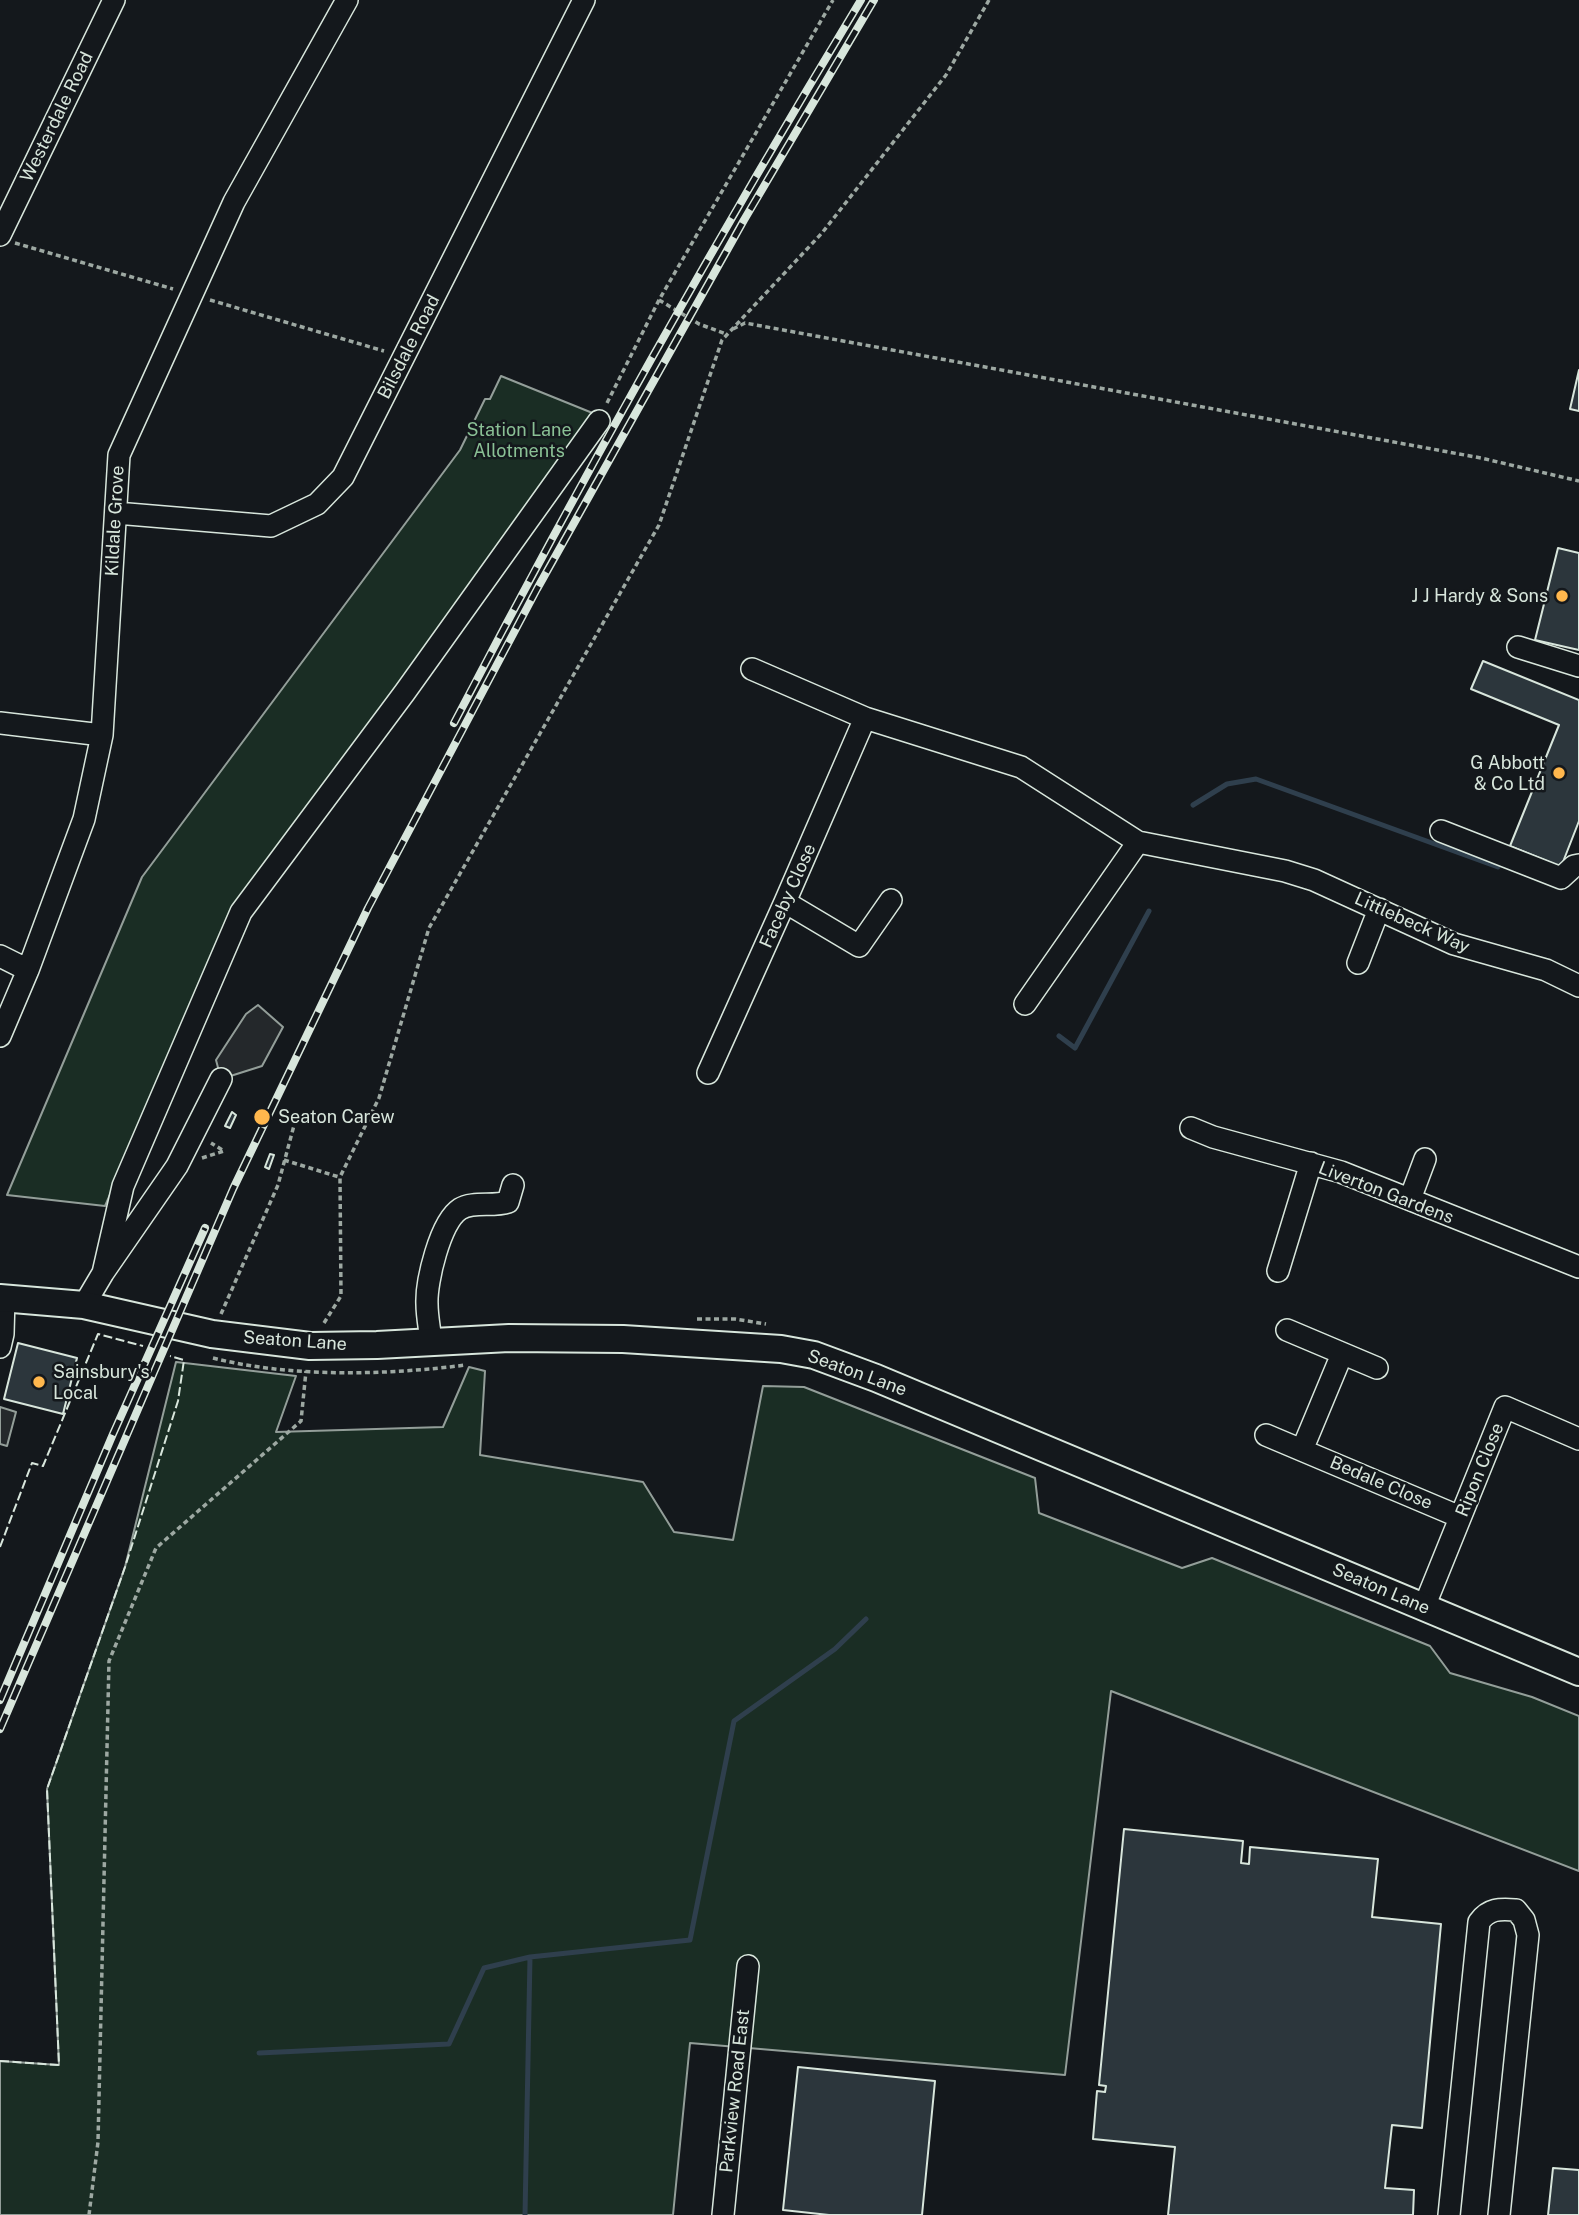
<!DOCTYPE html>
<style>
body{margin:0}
canvas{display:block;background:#14181c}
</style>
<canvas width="1579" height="2215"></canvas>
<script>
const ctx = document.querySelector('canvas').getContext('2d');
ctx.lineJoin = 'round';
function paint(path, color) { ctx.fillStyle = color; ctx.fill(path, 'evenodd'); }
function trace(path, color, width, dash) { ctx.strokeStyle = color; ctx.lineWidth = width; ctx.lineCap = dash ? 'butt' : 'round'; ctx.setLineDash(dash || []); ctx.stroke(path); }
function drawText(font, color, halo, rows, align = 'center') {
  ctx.font = font + ' "Public Sans",sans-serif'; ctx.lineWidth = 5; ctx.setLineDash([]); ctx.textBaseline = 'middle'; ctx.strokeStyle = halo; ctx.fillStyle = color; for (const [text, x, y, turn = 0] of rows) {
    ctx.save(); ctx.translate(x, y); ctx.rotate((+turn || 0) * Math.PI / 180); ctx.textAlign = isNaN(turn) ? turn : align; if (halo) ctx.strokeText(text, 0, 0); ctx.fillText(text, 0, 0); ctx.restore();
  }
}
const green = new Path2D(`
 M501,376L595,414L557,472L236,906L105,1206L7,1195L142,877L460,450L485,399H490Z
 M176,1362L296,1376L276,1432L443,1427L469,1367L485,1371L480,1455L643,1482L674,1532L733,1540L763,1386L804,1387L1035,1478L1039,1513L1182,1568L1212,1558L1430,1646L1450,1673L1532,1697L1579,1716V1871L1111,1691L1065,2075L690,2043L673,2215H0V2061L59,2065L47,1789L125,1567Z`);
paint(green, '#1a2d24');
trace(green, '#939e99', 2);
const parking = new Path2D(`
 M258,1005L283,1027L262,1066L221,1079L216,1060L246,1014Z
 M0,1407L16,1412L7,1446L0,1444Z`);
paint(parking, '#24282b');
trace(parking, '#939e99', 2);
trace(new Path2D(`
 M1193,805L1227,784L1256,779L1498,867
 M1059,1036L1075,1048L1149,911
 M530,1957L690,1940L734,1721L835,1649L866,1619
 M259,2053L449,2044L484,1968L530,1957L525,2215`), '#2f3f4d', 5);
const building = new Path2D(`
 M1579,370V411L1570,409Z
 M1558,548L1579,553V650L1535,640Z
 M1483,661L1579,700V821L1561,867L1510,846L1559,725L1471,689Z
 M232,1112L236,1115L230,1128L225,1126Z
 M270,1154L274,1155L269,1169L265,1167Z
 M18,1343L77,1358L63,1414L4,1399Z
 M1124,1829L1243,1841L1241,1863L1249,1864L1250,1847L1378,1859L1372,1917L1441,1924L1422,2128L1392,2125L1385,2188L1414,2190L1413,2215H1168L1175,2147L1093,2139L1097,2091L1105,2092L1106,2086L1099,2085Z
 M798,2067L935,2081L922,2215H829L783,2210Z
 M1553,2168L1579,2170V2215H1548Z`);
paint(building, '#2c363c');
trace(building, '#d8e6dc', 2);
const minor = new Path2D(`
 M0,235L114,0
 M116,513L271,526L317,504L343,477L584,0
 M1518,647L1579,666
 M752,669L865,718L1021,767L1138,842L1285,871L1314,880L1454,944L1546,970L1579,986
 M0,723L102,735
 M1441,831L1561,878L1574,866L1579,865
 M785,902L859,946L891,900
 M0,956L28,970
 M1358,963L1379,909
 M1025,1004L1138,842
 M0,1036L28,970L84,819L102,735L119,455L234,202L347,0
 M708,1073L785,902L865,718
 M1191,1128L1213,1137L1341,1172L1579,1267
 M1410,1199L1425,1159
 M1278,1271L1311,1163
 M103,1273L123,1186L241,912L405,692L599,421
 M84,1305L103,1273L177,1166L221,1079
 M1287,1330L1377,1368
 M431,1342C430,1330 427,1317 427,1304C426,1282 440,1222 460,1209C473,1201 493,1207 508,1202L513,1185
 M0,1347L3,1334L4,1298
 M1266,1435L1460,1517
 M1302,1450L1342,1354
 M1424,1607L1505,1407L1579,1439
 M723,2215L748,1966
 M1449,2215L1479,1922C1489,1908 1500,1909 1516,1910L1524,1920L1528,1935L1499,2215`);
const major = new Path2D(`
 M0,1298L84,1305L212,1334L310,1346L377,1345L509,1338L623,1339L781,1349L814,1355L876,1378L1579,1672`);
trace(minor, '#d8e6dc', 24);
trace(major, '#d8e6dc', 30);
trace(new Path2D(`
 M15,243L173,289
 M210,300L384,351
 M659,300L699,324L726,334
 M733,329L745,323L1481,458L1579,481
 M607,403L659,300L833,0
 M202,1158L224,1151L211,1143
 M284,1160L339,1177
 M221,1314L278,1185L296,1118L282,1116
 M697,1319H735L766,1324
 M324,1323L341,1296L340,1177L379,1098L429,928L659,525L722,340L822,233L946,75L989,0
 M213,1358C291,1378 387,1375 466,1365
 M89,2215L98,2142L109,1661L156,1548L301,1421L306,1371`), '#9da8a2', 3.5, [5, 3.5]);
trace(minor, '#14181c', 21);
trace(major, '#14181c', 26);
const rail = new Path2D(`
 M454,723C582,478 718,236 861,0
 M0,1700L113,1434L205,1228
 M0,1729L233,1189L368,908L537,589L744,220L874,0`);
trace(rail, '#d8e6dc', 8);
trace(rail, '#14181c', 5, [16]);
trace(new Path2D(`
 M0,1547L32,1463L43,1466L98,1334L143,1346
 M0,2061L59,2065L47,1789L125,1567L178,1401L184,1360L170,1356`), '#d8e6dc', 2, [9, 3.5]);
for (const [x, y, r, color] of [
 [1562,596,7,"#ffb74d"],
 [1559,773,7,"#ffb74d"],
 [262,1117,9,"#ffb74d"],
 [39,1382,7,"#ffb74d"]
]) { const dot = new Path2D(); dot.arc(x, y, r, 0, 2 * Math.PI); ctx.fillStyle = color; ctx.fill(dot); trace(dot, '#14181c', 2.5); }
drawText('18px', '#d8e6dc', '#14181c', [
 ["Westerdale Road",57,117,-64],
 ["Bilsdale Road",409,347,-63],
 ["Kildale Grove",115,521,-87],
 ["Faceby Close",788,896,-66],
 ["Littlebeck Way",1412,923,24],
 ["Liverton Gardens",1386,1193,21],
 ["Seaton Lane",295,1341,4],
 ["Seaton Lane",857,1373,20],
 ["Ripon Close",1480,1470,-68],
 ["Bedale Close",1381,1483,23],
 ["Seaton Lane",1381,1589,23],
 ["Parkview Road East",735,2091,-84]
]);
drawText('18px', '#8ac095', '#14181c', [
 ["Station Lane",519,430],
 ["Allotments",519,451]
]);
drawText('18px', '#d8e6dc', '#14181c', [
 ["J J Hardy & Sons",1548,596],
 ["G Abbott",1545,763],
 ["& Co Ltd",1545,784],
 ["Seaton Carew",278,1117,"left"],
 ["Sainsbury's",53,1372,"left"],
 ["Local",53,1393,"left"]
], 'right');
</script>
